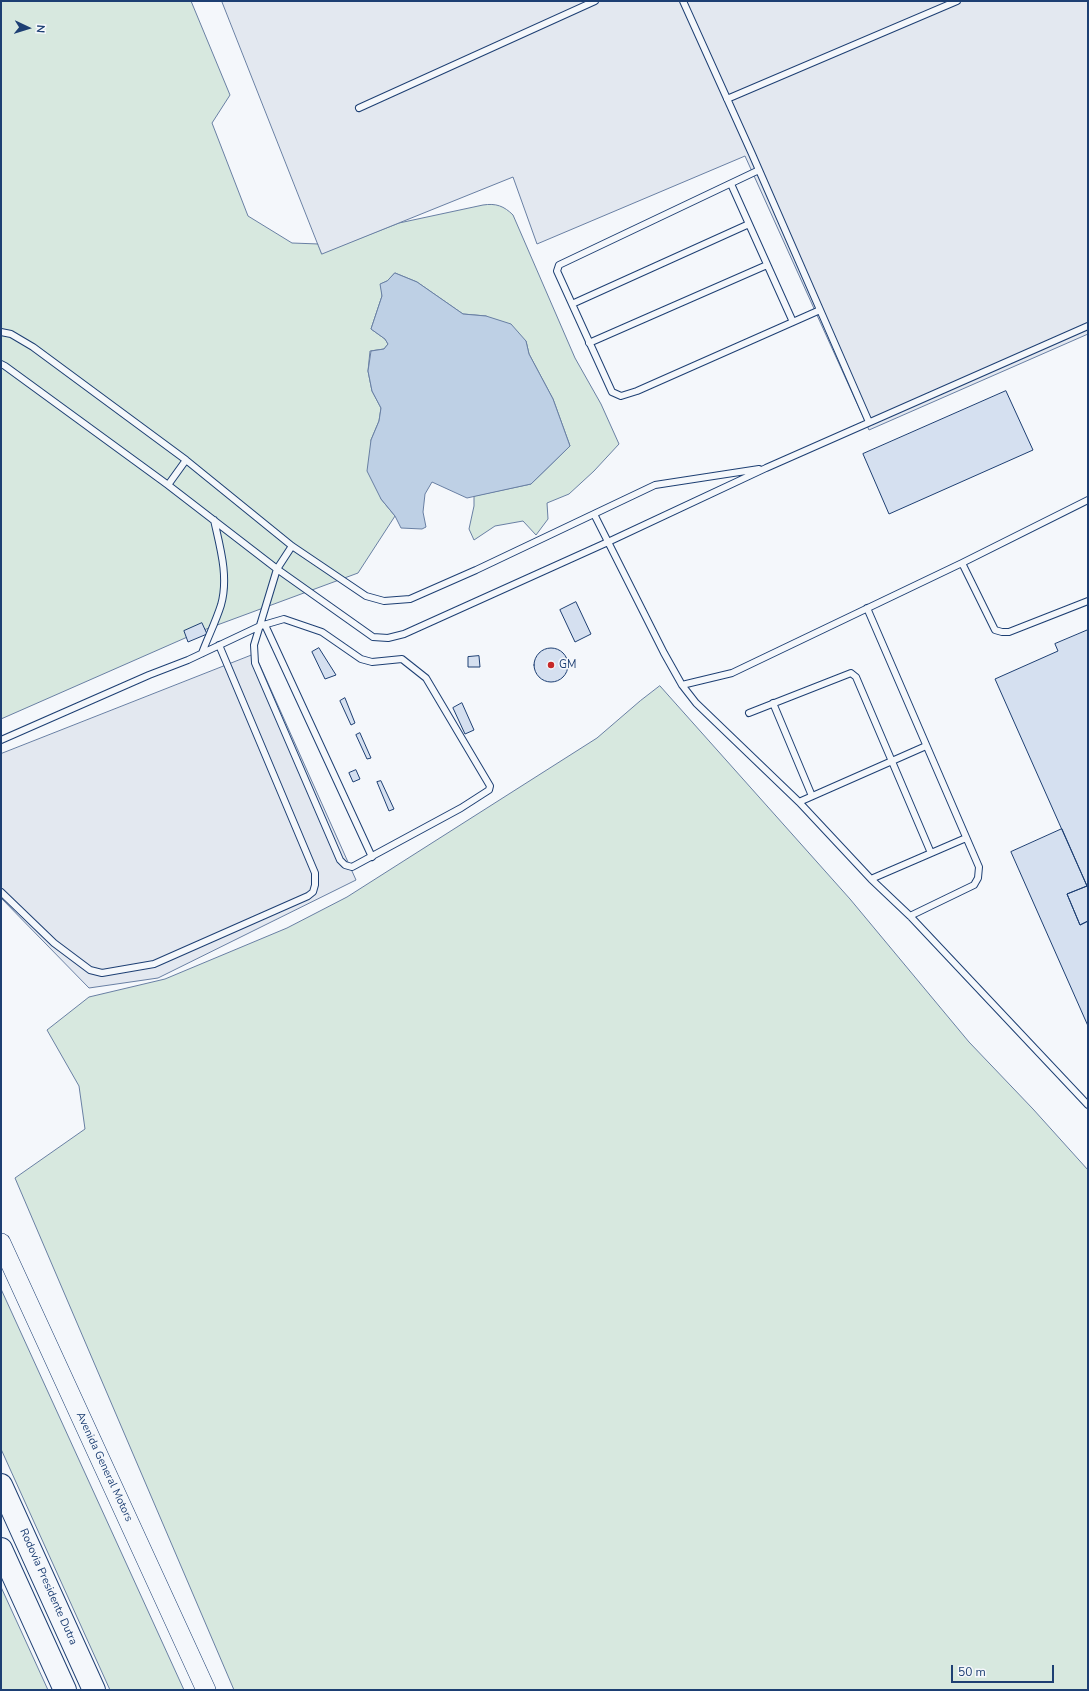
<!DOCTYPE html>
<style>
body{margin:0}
#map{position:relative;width:1089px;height:1691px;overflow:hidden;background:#f4f7fb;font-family:"Nunito Sans",sans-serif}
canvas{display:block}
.frame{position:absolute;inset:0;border:2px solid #1d3f73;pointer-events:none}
.north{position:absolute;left:8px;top:8px;width:40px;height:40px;-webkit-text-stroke:3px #f4f7fb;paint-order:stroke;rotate:94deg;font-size:11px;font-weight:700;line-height:16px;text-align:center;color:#1d3f73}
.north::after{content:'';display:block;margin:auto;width:14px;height:18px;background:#1d3f73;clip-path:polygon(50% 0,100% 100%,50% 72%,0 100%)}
.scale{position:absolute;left:951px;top:1665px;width:103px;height:18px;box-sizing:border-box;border:2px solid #1d3f73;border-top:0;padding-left:5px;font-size:12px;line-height:14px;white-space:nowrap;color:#1d3f73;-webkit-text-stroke:3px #f4f7fb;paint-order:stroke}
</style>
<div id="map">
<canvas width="1089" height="1691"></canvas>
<div class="frame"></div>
<div class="north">N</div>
<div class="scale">50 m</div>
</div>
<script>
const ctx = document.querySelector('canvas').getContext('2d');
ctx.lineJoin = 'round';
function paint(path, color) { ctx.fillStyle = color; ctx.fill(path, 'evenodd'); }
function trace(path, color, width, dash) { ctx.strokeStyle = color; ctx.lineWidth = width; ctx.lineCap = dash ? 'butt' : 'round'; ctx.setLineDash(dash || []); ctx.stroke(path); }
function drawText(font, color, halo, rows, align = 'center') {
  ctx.font = font + ' "Nunito Sans",sans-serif'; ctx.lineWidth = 3; ctx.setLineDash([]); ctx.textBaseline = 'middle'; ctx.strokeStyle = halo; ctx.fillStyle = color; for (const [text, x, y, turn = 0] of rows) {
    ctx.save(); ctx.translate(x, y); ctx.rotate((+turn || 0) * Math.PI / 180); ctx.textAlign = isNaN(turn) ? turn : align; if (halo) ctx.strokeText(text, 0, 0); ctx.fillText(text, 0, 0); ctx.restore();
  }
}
const green = new Path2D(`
 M1,1H191L230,95L212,123L248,216L292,243L319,244L322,253L399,223L483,205C496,203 504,206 513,215L575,358L601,404L619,444L594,471L569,494L547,503L548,519L536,535L523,521L495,526L474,540L469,529L474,506V496L531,484L570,446L553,399L529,354L526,341L486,316L463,314L417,282L395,273L387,281L381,284L382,296L371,329L385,339L388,344L384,349L370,351L368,371L372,391L381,408L379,421L371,440L381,499L395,516L358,573L201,631L1,719Z
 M660,686L850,899L969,1042L1033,1109L1088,1170V1690H234L15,1178L85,1129L79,1086L47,1030L89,997L165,979L287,928L347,897L597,738L640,701Z
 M1,1289L184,1690H110L1,1449Z
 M1,1587L48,1690H1Z`);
paint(green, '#d7e8df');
trace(green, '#687fa3', 1);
const parking = new Path2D(`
 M222,1H1088V334L869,430L745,156L537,244L513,177L322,254Z
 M255,654L356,880L158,978L89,988L1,898V754Z`);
paint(parking, '#e3e8f0');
trace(parking, '#687fa3', 1);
const water = new Path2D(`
 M395,273L417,282L463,314L486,316L511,324L526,341L529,354L553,399L570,446L531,484L467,498L432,482L425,494L423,512L426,527L422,529L401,528L395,516L381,499L367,471L371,440L379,421L381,408L372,391L368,371L371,351L384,349L388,344L385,339L371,329L382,296L380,284L387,281Z`);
paint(water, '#bed0e5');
trace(water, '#687fa3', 1);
const building = new Path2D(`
 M1006,391L1033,450L889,514L863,454Z
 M576,602L591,634L575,642L560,610Z
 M202,623L207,634L188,642L184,631Z
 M1088,630V921L1080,925L1067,894L1087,886L995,679L1058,651L1055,644Z
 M319,648L336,675L325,679L312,652Z
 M534 665a17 17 0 1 1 34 0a17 17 0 1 1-34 0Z
 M479,656L480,667H468V657Z
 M345,698L355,723L351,725L340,701Z
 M462,703L474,730L465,734L453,708Z
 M360,733L371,758L367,759L356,735Z
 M356,770L360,779L353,782L349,773Z
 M381,781L394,809L389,811L377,782Z
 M1062,829L1087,886L1067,894L1080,925L1088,921V1026L1011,852Z`);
paint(building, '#d5e0f0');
trace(building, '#1d3f73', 1);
const service = new Path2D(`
 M683,1L752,154L869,422
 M727,99L957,1
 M359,108L595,1
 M759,170L559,265L557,271L612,392L621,396L637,391L820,310
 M731,184L793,322
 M572,304L749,224
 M1,332L11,334L33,347L186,460L292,546L366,596L384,601L410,599L476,570L655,485L759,469
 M589,343L767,265
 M1,364L5,366L168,485L277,569L373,637L388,638L404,634L608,542L766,468L1088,326
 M168,485L186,460
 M594,514L664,653L682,685L696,703L799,802L871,879L910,916L1088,1105
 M962,563L995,630L1002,632H1009L1088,601
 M867,608L979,867L978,878L974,885L910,916
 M265,625L372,857
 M202,653C208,637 216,621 221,605C229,577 220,547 214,520
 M682,685L732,673L962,563L1088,500
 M773,703L812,796
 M749,713L851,673L856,677L931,853
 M1,740L149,675L188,660L260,626L284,619L322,632L361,659L372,662L402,659L426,678L490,786L489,790L461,808L352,867L345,865L340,860L255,663L254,645L277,569L292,546
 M799,802L926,746
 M871,879L966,838
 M1,892L54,943L90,970L102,973L154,964L308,896L313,892L315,885V873L219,645`);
const primary = new Path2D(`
 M1,1243L206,1690`);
const motorway = new Path2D(`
 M1,1485L94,1690
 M1,1549L65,1690`);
trace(service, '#1d3f73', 8);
trace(primary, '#1d3f73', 20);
trace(motorway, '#1d3f73', 24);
trace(service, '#f4f7fb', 6);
trace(primary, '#f4f7fb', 19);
trace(motorway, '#f4f7fb', 22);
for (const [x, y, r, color] of [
 [551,665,4,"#c62828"]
]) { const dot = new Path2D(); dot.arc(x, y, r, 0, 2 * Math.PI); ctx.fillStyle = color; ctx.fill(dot); trace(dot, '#f4f7fb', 1.5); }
drawText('11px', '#1d3f73', '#f4f7fb', [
 ["GM",559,665]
], 'left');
drawText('11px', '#1d3f73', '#f4f7fb', [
 ["Avenida General Motors",104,1467,65],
 ["Rodovia Presidente Dutra",48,1587,66]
]);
</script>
